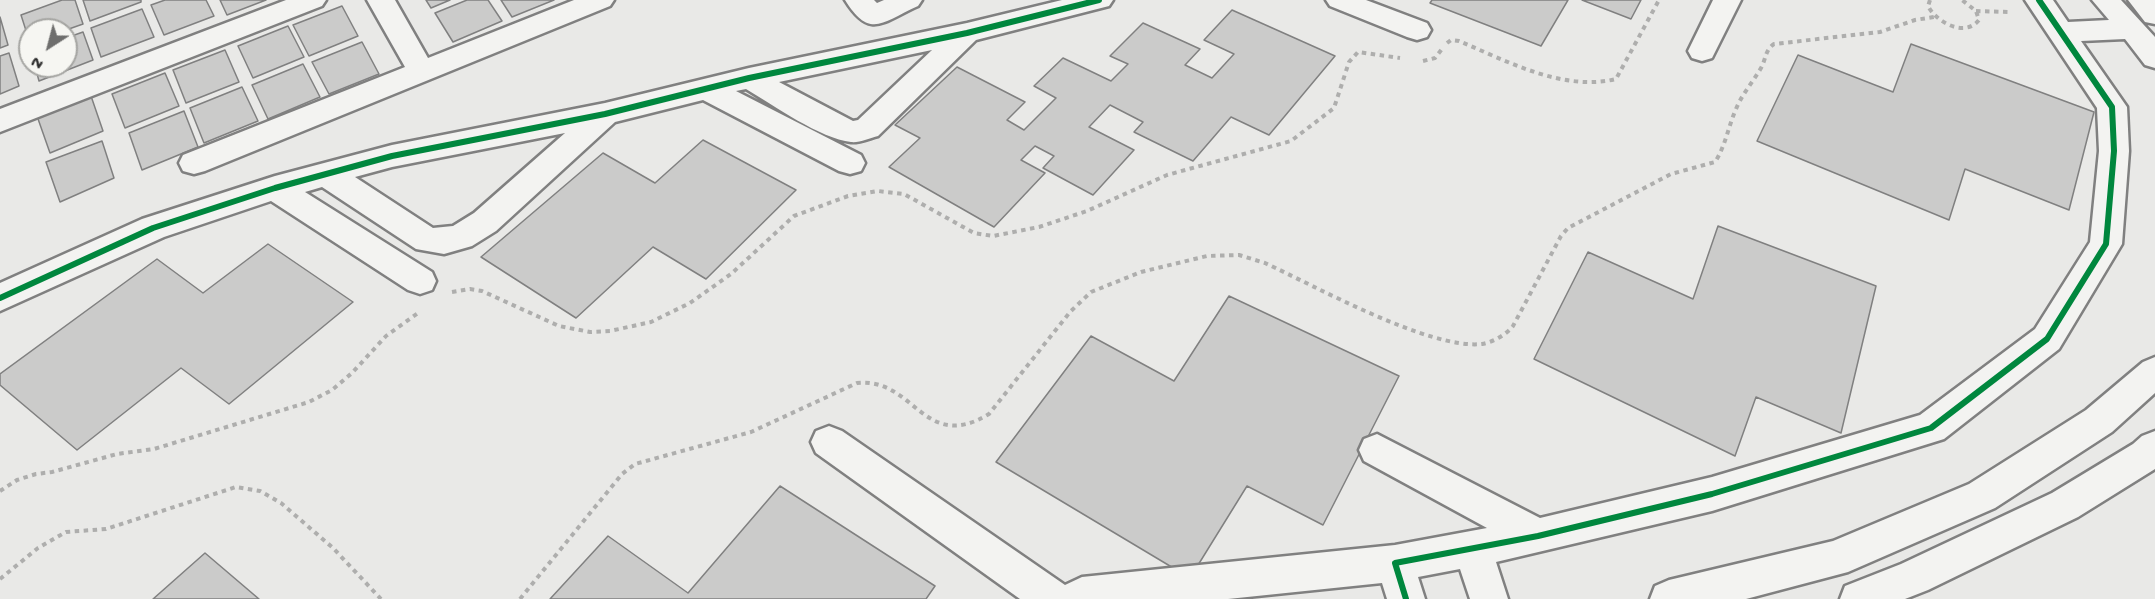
<!DOCTYPE html>
<style>
body{margin:0}
#map{position:relative;width:2155px;height:599px;overflow:hidden;background:#e9e9e7;font-family:"Gochi Hand",sans-serif}
canvas{display:block}
.north{position:absolute;left:18px;top:18px;width:60px;height:60px;box-sizing:border-box;background:#f6f6f2;border:2px solid #a5a5a2;border-radius:50%;rotate:216deg;font-size:16px;font-weight:700;line-height:24px;text-align:center;color:#2b2b2b}
.north::after{content:'';display:block;margin:auto;width:21px;height:27px;background:#6e6e6d;clip-path:polygon(50% 0,100% 100%,50% 72%,0 100%)}
</style>
<div id="map">
<canvas width="2155" height="599"></canvas>
<div class="north">N</div>
</div>
<script>
const ctx = document.querySelector('canvas').getContext('2d');
ctx.lineJoin = 'round';
function paint(path, color) { ctx.fillStyle = color; ctx.fill(path, 'evenodd'); }
function trace(path, color, width, dash) { ctx.strokeStyle = color; ctx.lineWidth = width; ctx.lineCap = dash ? 'butt' : 'round'; ctx.setLineDash(dash || []); ctx.stroke(path); }
const building = new Path2D(`
 M62,0H75L83,24L66,30H30V43L21,15Z
 M83,0H141V2L90,21Z
 M165,0H206L214,16L164,35L151,5Z
 M220,0H266L227,15Z
 M426,0H450L431,8Z
 M467,0H488L502,21L453,42L435,13Z
 M501,0H554L512,17Z
 M1432,0H1568L1541,46L1430,3Z
 M1582,0H1641L1631,19Z
 M342,6L358,36L309,56L293,25Z
 M142,9L154,37L101,57L91,28Z
 M1232,10L1335,56L1269,135L1231,117L1193,161L1134,132L1143,122L1110,105L1089,127L1134,150L1093,195L1043,168L1054,156L1035,146L1021,160L1045,173L994,227L889,167L920,138L895,125L957,67L1025,102L1007,120L1024,130L1056,98L1034,86L1063,58L1111,81L1128,64L1110,56L1143,23L1200,49L1185,65L1212,78L1234,54L1204,40Z
 M0,17L8,45L0,48Z
 M288,26L304,57L253,78L238,46Z
 M83,32L93,60L39,81L35,66H66V38Z
 M362,42L379,74L329,94L312,62Z
 M1911,44L2094,112L2069,210L1965,169L1949,220L1757,141L1798,55L1893,92Z
 M225,50L239,82L186,103L173,70Z
 M9,53L19,86L0,94V56Z
 M303,64L320,97L268,119L252,85Z
 M165,73L179,106L125,128L112,94Z
 M242,87L258,121L204,143L190,108Z
 M91,96L103,131L50,153L37,116Z
 M184,111L198,147L142,170L129,133Z
 M703,140L796,190L706,279L653,247L576,318L481,257L603,153L655,183Z
 M102,141L114,178L60,202L46,162Z
 M1718,226L1876,286L1841,433L1756,397L1735,456L1534,359L1588,252L1693,299Z
 M268,244L353,302L229,404L181,368L77,450L0,385V374L157,259L203,293Z
 M1229,296L1399,376L1323,525L1247,486L1190,578L996,462L1091,336L1174,381Z
 M780,486L935,586L926,599H550L608,536L688,593Z
 M205,553L259,599H153Z`);
paint(building, '#cbcbca');
trace(building, '#808080', 1.5);
const minor = new Path2D(`
 M286,0H326L322,6L0,132V109Z
 M367,0H395L428,58L574,0H614L610,6L205,171L194,174L183,171L179,163L183,155L405,67Z
 M845,0H874L877,3L884,0H922L918,6C882,22 870,40 845,0Z
 M1062,0H1113L1109,6L976,40L878,136C870,138 859,143 851,142C821,139 773,105 746,89L736,91L861,155L865,163L861,171L850,174L839,171L703,100L615,122L496,231L472,246L444,254L416,249L322,187L305,192L432,272L436,281L432,290L420,294L408,290L271,201L164,237L0,311V283L142,219L275,176L392,145L605,103L749,68L967,23ZM932,50L858,120L853,121L779,82ZM565,133L474,213L453,226L433,228L355,177L392,167Z
 M1326,0H1366L1427,23L1431,30L1427,37L1417,40L1407,37L1330,6Z
 M1713,0H1741L1712,58L1702,61L1692,58L1688,51Z
 M2025,0H2053L2068,22L2109,20L2092,0H2121L2155,37V68L2145,65L2125,39L2081,41L2127,107L2129,151L2122,244L2059,349L1944,439L1712,511L1496,562L1508,599H1470L1460,569L1418,577L1425,599H1387L1382,583L1228,599H1020L816,453L811,442L816,431L829,426L842,431L1065,585L1082,577L1395,545L1487,528L1364,461L1359,450L1364,439L1377,434L1540,518L1712,477L1920,415L2035,329L2090,242L2099,151L2097,108Z
 M2128,0H2155V24L2145,22Z
 M2155,357V393L2112,432L1995,508L1848,572L1746,599H1650L1655,586L1669,580L1833,541L1969,484L2086,410L2143,362Z
 M2155,431V469L2078,517L1928,590L1905,599H1840L1845,586L1901,564L2052,493L2133,444L2142,436Z`);
trace(minor, '#808080', 5);
trace(new Path2D(`
 M1930,0L1928,6C1936,22 1965,38 1979,20L1976,11L1962,0
 M1976,11L2011,12
 M1447,43L1451,40L1459,41C1507,61 1563,92 1616,79L1659,0
 M1423,61L1435,58L1442,49
 M452,292L470,289L482,291L559,326L590,332L610,331L651,322L690,303L731,274L794,216L848,196L878,191L904,194L974,233L993,236L1039,227L1087,211L1167,175L1291,141L1334,108L1349,62L1358,52L1400,58
 M0,491L17,480L36,474L52,472L117,454L154,449L309,402L332,390L352,373L386,336L418,313
 M0,579L38,548L66,532L106,529L236,487L260,491L281,503L333,548L381,599
 M520,599L622,474L635,464L751,432L857,383C915,377 923,454 989,414L1070,312L1091,292L1141,272L1207,256L1239,255L1265,263C1315,286 1430,350 1482,344C1493,342 1506,335 1513,326L1561,236L1568,228L1671,174L1715,162C1726,145 1728,127 1736,109C1742,94 1753,82 1761,68C1766,59 1765,50 1774,44L1880,32L1915,20L1934,17`), '#aeaead', 4, [4.5, 4.5]);
paint(minor, '#f3f3f1');
trace(new Path2D(`
 M0,298L153,228L275,188L392,156L605,114L749,78L967,33L1099,0
 M1406,599L1395,563L1538,536L1712,494L1931,428L2047,339L2106,244L2114,151L2112,107L2039,0`), '#00873e', 6);
</script>
